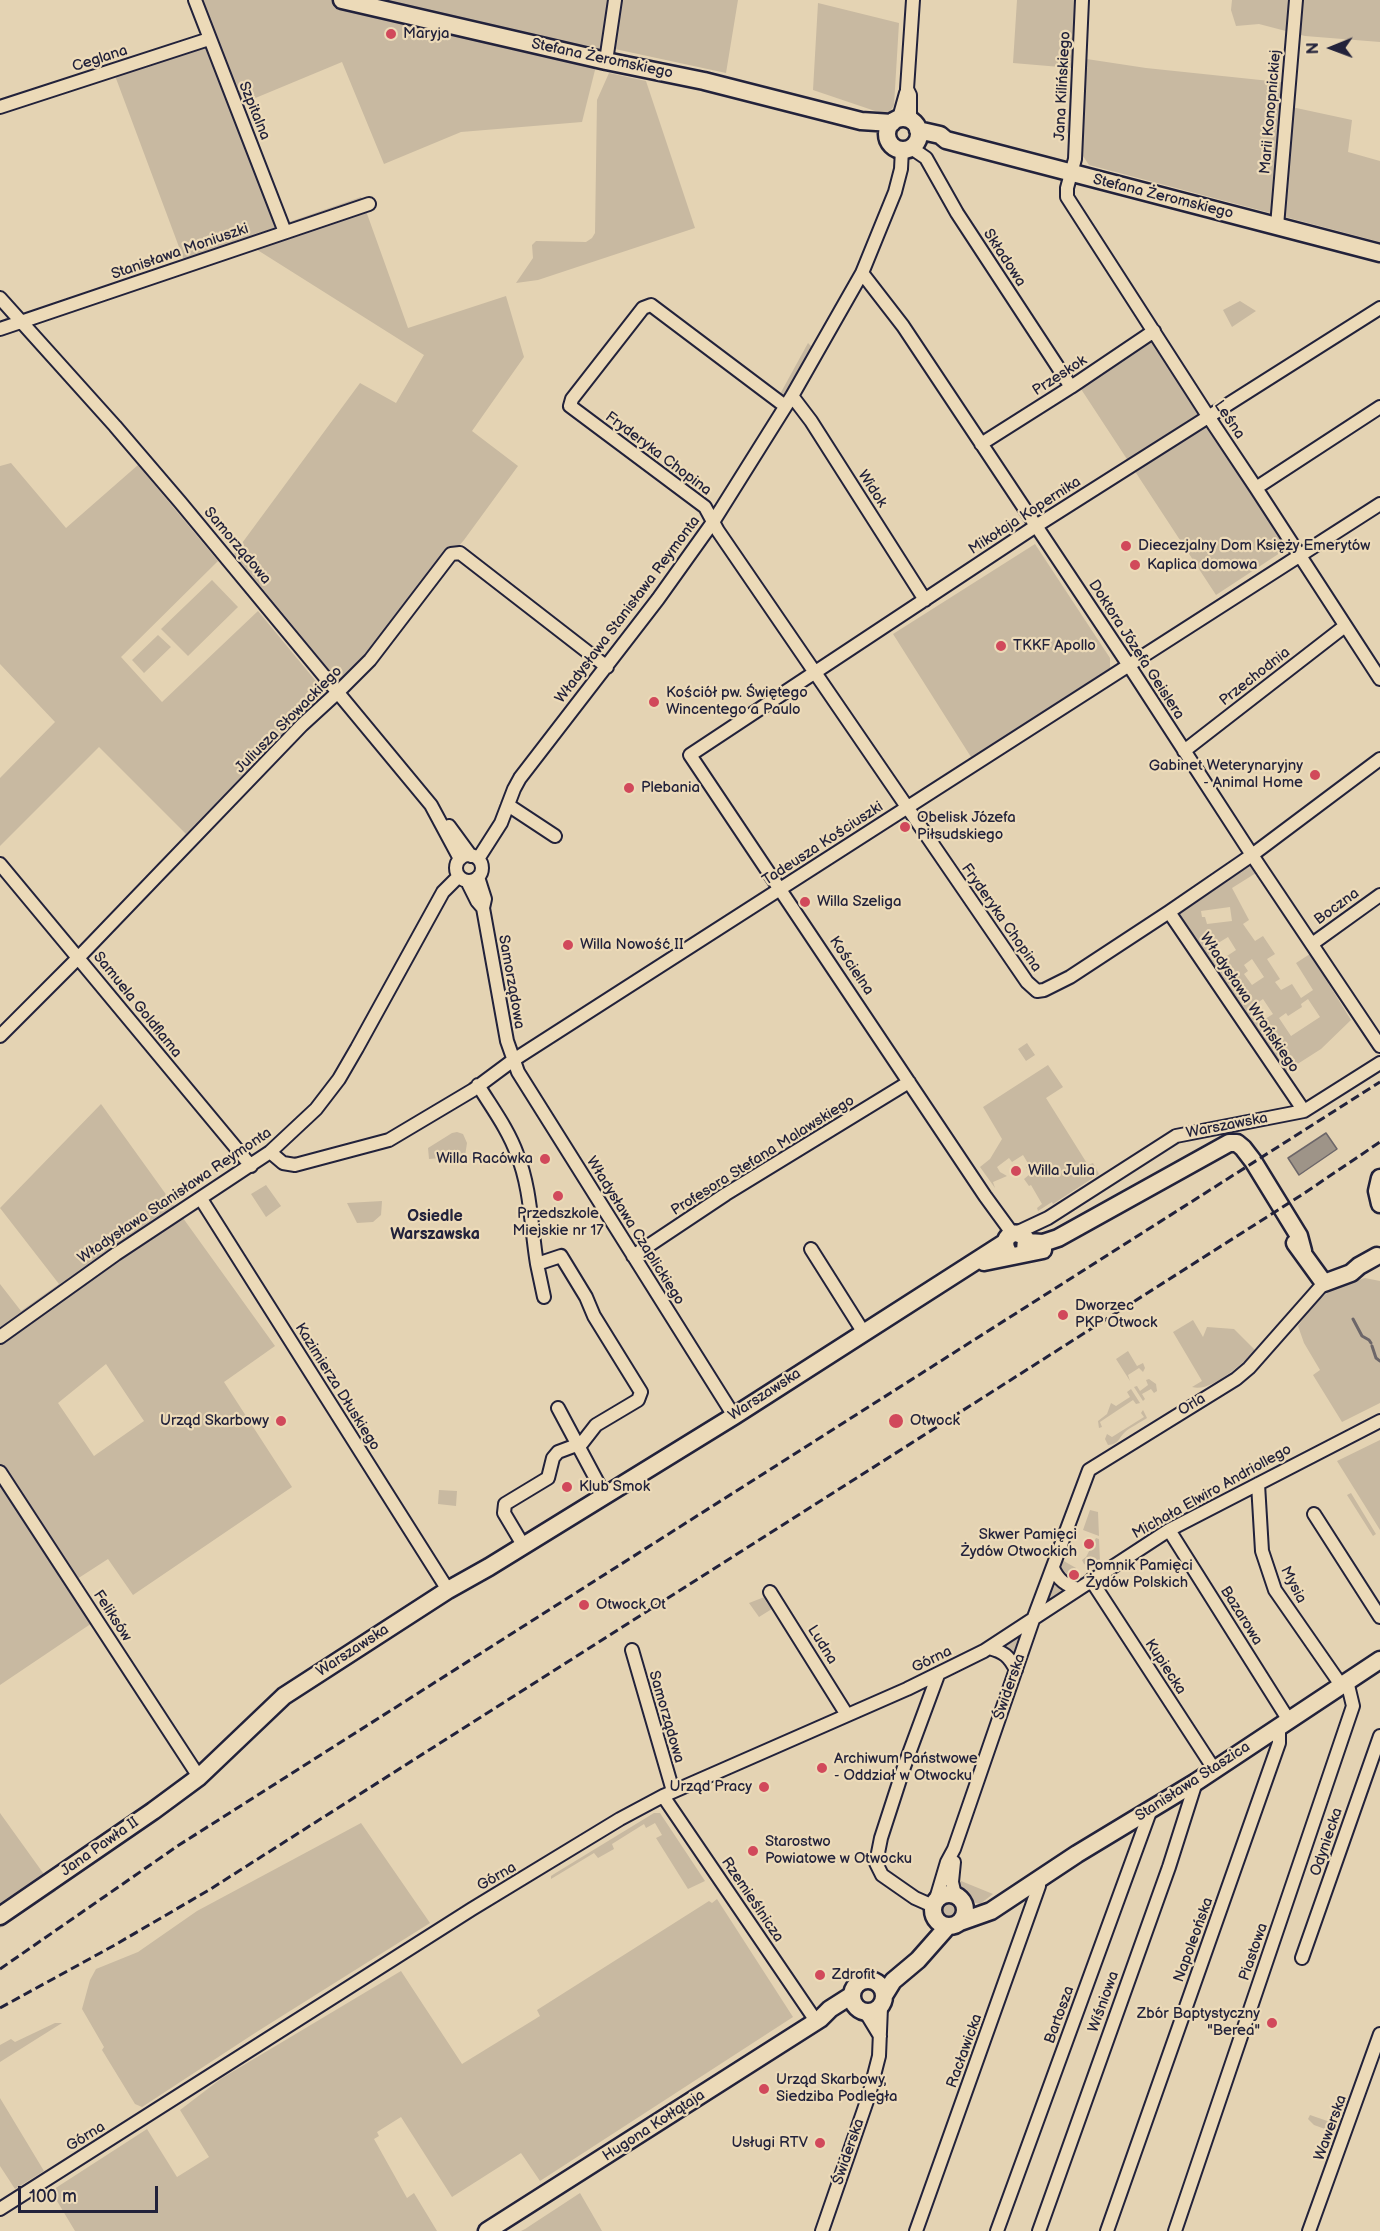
<!DOCTYPE html>
<meta charset="utf-8">
<style>
body{margin:0}
#map{position:relative;width:1380px;height:2231px;overflow:hidden;background:#e4d3b3;font-family:"Balsamiq Sans",sans-serif}
canvas{display:block}
.north{position:absolute;left:1302px;top:18px;width:60px;height:60px;-webkit-text-stroke:4px #ecdab8;paint-order:stroke;rotate:269deg;font-size:16px;font-weight:700;line-height:24px;text-align:center;color:#22223b}
.north::after{content:'';display:block;margin:auto;width:21px;height:27px;background:#22223b;clip-path:polygon(50% 0,100% 100%,50% 72%,0 100%)}
.scale{position:absolute;left:18px;top:2186px;width:140px;height:27px;box-sizing:border-box;border:3px solid #22223b;border-top:0;padding-left:8px;font-size:18px;line-height:21px;white-space:nowrap;color:#22223b;-webkit-text-stroke:4px #ecdab8;paint-order:stroke}
</style>
<div id="map">
<canvas width="1380" height="2231"></canvas>
<div class="north">N</div>
<div class="scale">100 m</div>
</div>
<script>
const ctx = document.querySelector('canvas').getContext('2d');
ctx.lineJoin = 'round';
function paint(path, color) { ctx.fillStyle = color; ctx.fill(path, 'evenodd'); }
function trace(path, color, width, dash) { ctx.strokeStyle = color; ctx.lineWidth = width; ctx.lineCap = dash ? 'butt' : 'round'; ctx.setLineDash(dash || []); ctx.stroke(path); }
function drawText(font, color, halo, rows, align = 'center') {
  ctx.font = font + ' "Balsamiq Sans",sans-serif'; ctx.lineWidth = 4.5; ctx.setLineDash([]); ctx.textBaseline = 'middle'; ctx.strokeStyle = halo; ctx.fillStyle = color; for (const [text, x, y, turn = 0] of rows) {
    ctx.save(); ctx.translate(x, y); ctx.rotate((+turn || 0) * Math.PI / 180); ctx.textAlign = isNaN(turn) ? turn : align; if (halo) ctx.strokeText(text, 0, 0); ctx.fillText(text, 0, 0); ctx.restore();
  }
}
paint(new Path2D(`
 M193,0H738L726,73L601,46L582,122L461,132L384,164L342,62L241,104L286,223L361,197L408,328L506,296L524,357L472,431L518,466L464,540L340,683L234,554L360,383L396,403L424,355L240,239L185,263L114,73L204,43Z
 M1017,0H1082L1080,58L1146,68L1289,83L1287,106L1352,120L1348,152L1380,161V242L1089,165L1067,132L1072,68L1013,63Z
 M1232,0H1380V42L1305,36L1259,24L1236,26L1231,10Z
 M818,3L899,23L894,105L890,112L881,113L813,90Z
 M609,73L646,81L695,228L538,280L516,283L533,258L532,245L536,241L586,242L592,238L595,233L597,100Z
 M1240,301L1256,311L1232,327L1223,310Z
 M1154,340L1289,547L1216,595L1081,389Z
 M808,343L813,348L789,390L785,394L779,396Z
 M11,463L66,528L138,465L218,561L121,657L162,702L258,611L324,691L186,834L99,747L0,846V778L55,722L0,664V466Z
 M1035,544L1110,658V668L971,757L893,634Z
 M212,580L238,607L188,656L161,629Z
 M158,635L171,647L144,673L132,660Z
 M1250,863L1256,873L1232,888L1249,920L1243,924L1255,941L1263,936L1275,954L1267,959L1280,979L1275,982L1281,990L1292,984L1301,998L1313,990L1296,963L1310,954L1351,1020L1321,1049L1285,1072L1222,976L1221,977L1178,916L1179,912ZM1230,907L1232,921L1207,924L1205,917H1202L1201,911ZM1228,937L1236,950L1224,958L1215,945ZM1252,959L1264,977L1252,985L1244,974L1248,971L1244,965ZM1263,999L1273,1014L1262,1021L1253,1006ZM1308,999L1320,1017L1291,1036L1279,1018L1286,1013L1288,1016L1302,1007L1301,1004Z
 M1027,1043L1035,1055L1026,1061L1018,1049Z
 M1048,1065L1063,1087L1046,1098L1088,1165L1093,1163L1099,1174L1053,1204L1052,1202L1038,1211L1037,1208L1042,1204L1031,1185L1029,1186L1024,1179L1030,1174L1026,1167L1029,1165L1023,1155L1012,1162L1009,1158L997,1167L1000,1172L1007,1176L993,1182L995,1188L980,1167L990,1159L1002,1139L983,1107Z
 M101,1104L275,1346L224,1382L292,1487L133,1595L108,1559L74,1581L98,1619L0,1685V1284L21,1311L59,1284L0,1208ZM106,1364L144,1421L94,1456L58,1403Z
 M457,1132L463,1134L467,1143L465,1156L429,1159L428,1148L452,1133Z
 M266,1185L281,1206L266,1217L251,1194Z
 M382,1201L381,1215L373,1222L357,1223L347,1203Z
 M1365,1278L1380,1281V1403L1342,1422L1313,1375L1320,1370L1304,1343L1298,1326C1320,1295 1329,1287 1365,1278Z
 M1193,1320L1203,1337L1207,1327L1234,1329L1256,1351C1242,1363 1211,1393 1192,1387L1202,1381L1173,1332Z
 M1128,1351L1137,1366L1143,1363L1145,1368L1143,1372L1139,1368L1128,1375L1130,1381L1116,1359Z
 M1149,1379L1156,1384L1157,1391L1154,1393L1151,1389L1142,1394L1145,1399L1143,1401L1134,1387L1137,1386L1140,1391L1148,1385L1146,1380Z
 M1131,1389L1140,1403L1136,1404L1133,1400L1100,1422L1102,1427L1099,1428L1098,1421L1107,1414L1111,1403L1116,1406L1130,1397L1127,1392Z
 M1143,1410L1147,1418C1140,1423 1130,1427 1124,1433C1118,1439 1119,1444 1108,1445L1105,1439L1107,1434L1112,1437L1144,1417L1141,1413Z
 M1380,1440V1530L1337,1461Z
 M439,1490L457,1491L456,1506L438,1504Z
 M1351,1493L1376,1534L1373,1536L1347,1495Z
 M1090,1510L1098,1512L1099,1536L1083,1530Z
 M1096,1538L1099,1539L1100,1562L1091,1566L1084,1564L1082,1560L1086,1557Z
 M1062,1560L1076,1568L1071,1574L1072,1577H1075L1077,1572L1082,1579L1074,1581C1064,1578 1059,1571 1062,1560Z
 M1053,1581L1066,1591L1047,1604L1045,1602Z
 M767,1596L775,1607L759,1617L749,1603Z
 M1021,1633L1022,1635L1015,1653L1002,1645Z
 M0,1813L56,1891L0,1928Z
 M654,1813H660L705,1881L688,1889L656,1838L662,1835L655,1823L646,1828L644,1824L612,1844L614,1849L598,1858L594,1853L551,1879V1876L554,1874Z
 M361,1823L430,1923L255,2033L142,2107L135,2104L102,2050L104,2047L82,2009L90,1980L96,1969L138,1952L197,1911Z
 M961,1881L993,1894L980,1904C968,1902 964,1896 957,1887Z
 M717,1899L793,2017L540,2181L521,2153L452,2197L401,2117L377,2132L379,2136L374,2139L407,2198L414,2193L437,2231H75L51,2191L147,2129L177,2177L209,2157L180,2110L222,2078L401,1971L462,2064L540,2016L537,2010L709,1901L712,1903Z
 M940 1910a9 9 0 1 1 18 0a9 9 0 1 1-18 0Z
 M55,2023H62L0,2062V2045L11,2039L15,2042Z
 M0,2098L44,2171L15,2189L0,2166Z
 M1310,2115L1336,2124L1333,2132L1314,2125L1308,2119Z
 M580,2193L602,2231H521L525,2229Z`), '#c8b9a1');
const water = new Path2D(`
 M1326,1133L1337,1149L1299,1175L1288,1158Z`);
paint(water, '#9e9488');
trace(water, '#6c6669', 1.5);
trace(new Path2D(`
 M1353,1319L1362,1336L1369,1340L1371,1343
 M1372,1346L1376,1358L1380,1361`), '#6c6669', 3);
const minor = new Path2D(`
 M195,0L285,232
 M1082,0L1075,159L1067,188V197L1208,416L1256,488L1380,679
 M606,61L615,0
 M0,107L209,39
 M899,118L906,93
 M910,120V95L907,89L913,0
 M910,147L926,158L957,213L1071,387
 M1277,226L1296,0
 M862,273L903,326L1128,664L1252,855L1380,1046
 M0,298L115,426L180,502L431,805L460,859
 M0,329L369,204
 M792,396L811,421L925,600
 M785,406L651,305L643,308L572,399L570,406L705,507L718,531L1027,982L1037,991L1044,990L1070,977L1169,912L1252,855L1380,759
 M981,444L1071,387L1154,331
 M1256,488L1380,407
 M1184,751L1345,626
 M508,805L555,836
 M449,826L471,856
 M456 868a13 13 0 1 1 26 0a13 13 0 1 1-26 0Z
 M478,859L501,823L514,789L520,778L658,599L713,522L792,396L862,273L895,192L901,169L902,149
 M0,864L251,1166
 M478,877L485,899L483,908L507,1041L518,1072L734,1416
 M467,881L477,901L483,908
 M1169,912L1304,1111
 M1312,944L1380,895
 M0,1036L79,957L302,725L338,692L370,660L451,554L460,553L607,667
 M478,1085C492,1108 508,1129 517,1154C531,1188 531,1228 537,1264L561,1256L586,1297L594,1316L641,1392L638,1400L596,1425L582,1443L558,1452L553,1458L548,1478L505,1504L504,1513L523,1545
 M270,1152L283,1163L295,1165L389,1140L473,1090L512,1061L1380,504
 M201,1199L448,1590
 M1012,1233L985,1196L690,755L1036,526L1380,308
 M1016,1233L1048,1218L1176,1136L1304,1111L1380,1063
 M811,1249L864,1333
 M633,1256L726,1194L909,1082
 M537,1264L544,1297
 M0,1337L116,1254L270,1152L316,1109L339,1079L357,1048L443,892L459,876
 M558,1408L605,1496
 M0,1472L199,1777
 M1258,1484L1262,1551L1275,1590L1341,1685
 M1314,1514L1380,1617
 M1169,1530L1288,1719
 M1053,1568C1058,1580 1066,1586 1079,1589
 M1091,1580L1214,1769
 M770,1592L847,1715
 M989,1648C1004,1652 1009,1656 1016,1670
 M632,1650L673,1791
 M663,1796L816,2021
 M954,1862L952,1882L955,1895
 M936,1899L947,1862L954,1849L1034,1617L1089,1470L1236,1379L1249,1368L1324,1283
 M933,1906L915,1898L882,1875L876,1863L881,1838L904,1767L938,1675
 M1302,1958L1380,1736
 M866,2013L880,2036
 M0,2209L472,1909L620,1819L663,1796L907,1689L984,1651L1169,1530L1380,1421
 M822,2231L869,2095L879,2056L881,2007
 M916,2231L1039,1886V1880
 M997,2231L1151,1809
 M1039,2231L1169,1867L1196,1782
 M1107,2231L1279,1743V1726
 M1175,2231L1353,1706L1347,1681
 M1309,2231L1380,2034`);
const major = new Path2D(`
 M342,0L606,61L704,81L861,121L892,123
 M887 134a16 16 0 1 1 32 0a16 16 0 1 1-32 0Z
 M918,130L940,135L946,140L1380,253
 M1380,1178L1377,1191L1380,1204
 M1027,1242L1043,1243L1058,1238L1229,1143H1237L1243,1148L1253,1161L1299,1236L1303,1251
 M1295,1243L1324,1283L1351,1273L1359,1266L1377,1256
 M1008,1252C999,1238 1015,1226 1026,1239L1025,1251
 M984,1262L1043,1250
 M933 1910a16 16 0 1 1 32 0a16 16 0 1 1-32 0Z
 M0,1916L153,1811L199,1777L284,1696L448,1590L489,1567L734,1416L1004,1243
 M960,1922L991,1911L1077,1854L1196,1782L1380,1660
 M852 1996a16 16 0 1 1 32 0a16 16 0 1 1-32 0Z
 M885,1994L893,1981L918,1960L948,1926
 M487,2231L820,2019L830,2009L852,1995`);
trace(minor, '#22223b', 16);
trace(major, '#22223b', 21);
trace(minor, '#ecdab8', 12);
trace(major, '#ecdab8', 16);
trace(new Path2D(`
 M0,1969L179,1845L1380,1082
 M0,2008L113,1946L209,1890L1303,1194L1380,1142`), '#22223b', 3, [9, 4.5]);
for (const [x, y, r, color] of [
 [391,34,6,"#d1495b"],
 [1126,546,6,"#d1495b"],
 [1135,565,6,"#d1495b"],
 [1001,646,6,"#d1495b"],
 [654,702,6,"#d1495b"],
 [1315,775,6,"#d1495b"],
 [629,788,6,"#d1495b"],
 [905,827,6,"#d1495b"],
 [805,902,6,"#d1495b"],
 [568,945,6,"#d1495b"],
 [545,1159,6,"#d1495b"],
 [1016,1171,6,"#d1495b"],
 [558,1196,6,"#d1495b"],
 [1063,1315,6,"#d1495b"],
 [281,1421,6,"#d1495b"],
 [896,1421,8,"#d1495b"],
 [567,1487,6,"#d1495b"],
 [1089,1544,6,"#d1495b"],
 [1074,1575,6,"#d1495b"],
 [584,1605,6,"#d1495b"],
 [822,1768,6,"#d1495b"],
 [764,1787,6,"#d1495b"],
 [753,1851,6,"#d1495b"],
 [820,1975,6,"#d1495b"],
 [1272,2023,6,"#d1495b"],
 [764,2089,6,"#d1495b"],
 [820,2143,6,"#d1495b"]
]) { const dot = new Path2D(); dot.arc(x, y, r, 0, 2 * Math.PI); ctx.fillStyle = color; ctx.fill(dot); trace(dot, '#ecdab8', 2); }
drawText('15px', '#22223b', '#ecdab8', [
 ["Maryja",403,34],
 ["Diecezjalny Dom Księży Emerytów",1138,546],
 ["Kaplica domowa",1147,565],
 ["TKKF Apollo",1013,646],
 ["Kościół pw. Świętego",666,693],
 ["Wincentego a Paulo",666,710],
 ["Gabinet Weterynaryjny",1303,766,"right"],
 ["- Animal Home",1303,783,"right"],
 ["Plebania",641,788],
 ["Obelisk Józefa",917,818],
 ["Piłsudskiego",917,835],
 ["Willa Szeliga",817,902],
 ["Willa Nowość II",580,945],
 ["Willa Racówka",533,1159,"right"],
 ["Willa Julia",1028,1171],
 ["Przedszkole",558,1214,"center"],
 ["Miejskie nr 17",558,1231,"center"],
 ["Dworzec",1075,1306],
 ["PKP Otwock",1075,1323],
 ["Urząd Skarbowy",269,1421,"right"],
 ["Otwock",910,1421],
 ["Klub Smok",579,1487],
 ["Skwer Pamięci",1077,1535,"right"],
 ["Żydów Otwockich",1077,1552,"right"],
 ["Pomnik Pamięci",1086,1566],
 ["Żydów Polskich",1086,1583],
 ["Otwock Ot",596,1605],
 ["Archiwum Państwowe",834,1759],
 ["- Oddział w Otwocku",834,1776],
 ["Urząd Pracy",752,1787,"right"],
 ["Starostwo",765,1842],
 ["Powiatowe w Otwocku",765,1859],
 ["Zdrofit",832,1975],
 ["Zbór Baptystyczny",1260,2014,"right"],
 ["\"Berea\"",1260,2031,"right"],
 ["Urząd Skarbowy,",776,2080],
 ["Siedziba Podległa",776,2097],
 ["Usługi RTV",808,2143,"right"]
], 'left');
drawText('15px', '#22223b', '#ecdab8', [
 ["Ceglana",100,59,-18],
 ["Stefana Żeromskiego",602,59,12],
 ["Jana Kilińskiego",1063,86,-87],
 ["Szpitalna",254,111,68],
 ["Marii Konopnickiej",1271,112,-85],
 ["Stefana Żeromskiego",1163,197,14],
 ["Stanisława Moniuszki",180,252,-19],
 ["Składowa",1004,258,57],
 ["Przeskok",1060,376,-33],
 ["Leśna",1229,420,56],
 ["Fryderyka Chopina",658,454,37],
 ["Widok",872,489,57],
 ["Mikołaja Kopernika",1025,516,-33],
 ["Samorządowa",237,546,50],
 ["Władysława Stanisława Reymonta",628,610,-53],
 ["Doktora Józefa Geislera",1136,650,57],
 ["Przechodnia",1255,677,-38],
 ["Juliusza Słowackiego",289,720,-45],
 ["Tadeusza Kościuszki",823,844,-33],
 ["Boczna",1337,907,-36],
 ["Fryderyka Chopina",1001,918,55],
 ["Kościelna",851,966,56],
 ["Samorządowa",511,982,80],
 ["Władysława Wrońskiego",1249,1003,56],
 ["Samuela Goldflama",137,1005,51],
 ["Warszawska",1227,1126,-11],
 ["Profesora Stefana Malawskiego",763,1156,-32],
 ["Władysława Stanisława Reymonta",175,1196,-34],
 ["Władysława Czaplickiego",635,1231,58],
 ["Kazimierza Dłuskiego",337,1387,58],
 ["Warszawska",765,1395,-33],
 ["Orla",1192,1405,-31],
 ["Michała Elwiro Andriollego",1212,1492,-29],
 ["Mysia",1293,1585,63],
 ["Feliksów",112,1616,57],
 ["Bazarowa",1241,1616,58],
 ["Ludna",822,1645,58],
 ["Warszawska",353,1651,-33],
 ["Górna",932,1660,-26],
 ["Kupiecka",1165,1667,57],
 ["Świderska",1010,1687,-71],
 ["Samorządowa",666,1717,74],
 ["Stanisława Staszica",1193,1782,-33],
 ["Odyniecka",1327,1842,-71],
 ["Jana Pawła II",100,1847,-35],
 ["Górna",497,1877,-30],
 ["Rzemieślnicza",752,1900,56],
 ["Napoleońska",1194,1940,-70],
 ["Piastowa",1254,1952,-71],
 ["Wiśniowa",1104,2002,-70],
 ["Bartosza",1060,2015,-70],
 ["Racławicka",965,2051,-70],
 ["Hugona Kołłątaja",654,2126,-33],
 ["Wawerska",1331,2128,-70],
 ["Górna",86,2137,-32],
 ["Świderska",849,2152,-71]
]);
drawText('bold 16px', '#22223b', '#ecdab8', [
 ["Osiedle",435,1217],
 ["Warszawska",435,1235]
]);
</script>
